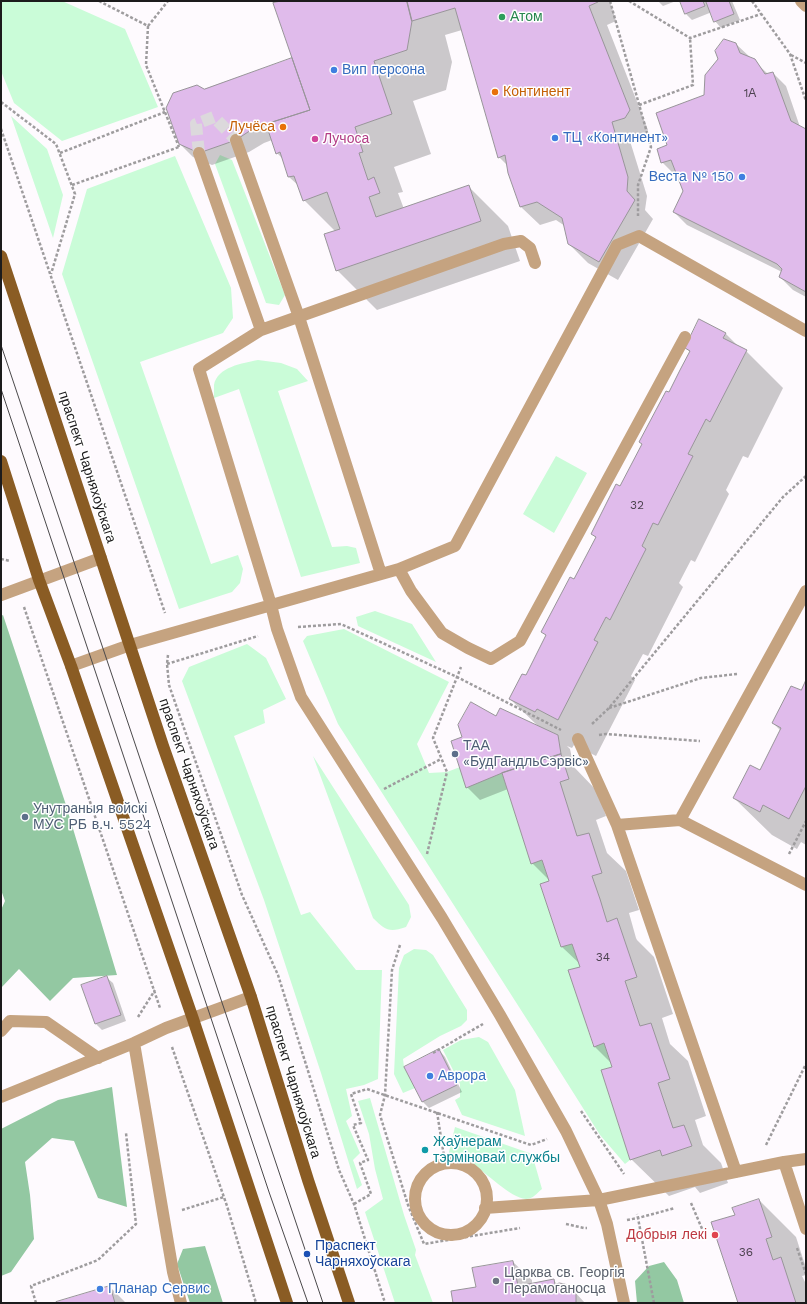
<!DOCTYPE html>
<meta charset="utf-8">
<style>
body{margin:0}
#map{position:relative;width:807px;height:1304px;overflow:hidden;background:#fefafe;font-family:"Work Sans",sans-serif}
canvas{display:block}
.frame{position:absolute;inset:0;border:2px solid #1c1b1c;pointer-events:none}
</style>
<div id="map">
<canvas width="807" height="1304"></canvas>
<div class="frame"></div>
</div>
<script>
const ctx = document.querySelector('canvas').getContext('2d');
ctx.lineJoin = 'round';
function paint(path, color) { ctx.fillStyle = color; ctx.fill(path, 'evenodd'); }
function trace(path, color, width, dash) { ctx.strokeStyle = color; ctx.lineWidth = width; ctx.lineCap = dash ? 'butt' : 'round'; ctx.setLineDash(dash || []); ctx.stroke(path); }
function drawText(font, color, halo, rows, align = 'center') {
  ctx.font = font + ' "Work Sans",sans-serif'; ctx.lineWidth = 3; ctx.setLineDash([]); ctx.textBaseline = 'middle'; ctx.strokeStyle = halo; ctx.fillStyle = color; for (const [text, x, y, turn = 0] of rows) {
    ctx.save(); ctx.translate(x, y); ctx.rotate((+turn || 0) * Math.PI / 180); ctx.textAlign = isNaN(turn) ? turn : align; if (halo) ctx.strokeText(text, 0, 0); ctx.fillText(text, 0, 0); ctx.restore();
  }
}
paint(new Path2D(`
 M1,1H62L125,29L158,107L62,141L14,103L1,71Z
 M11,116L47,149L63,195L53,238Z
 M220,155L232,160L285,295L279,305L266,303L215,164Z
 M175,156L231,288L233,318L223,333L140,362L211,564L238,555L243,569L240,583L232,592L179,609L62,274L87,189Z
 M258,360L281,363L297,369L308,381L278,391L332,547L347,546L356,548L360,563L301,577L239,389L214,398C214,394 214,389 214,385C217,367 243,363 258,360Z
 M556,456L587,473L554,533L523,514Z
 M375,611L412,624L436,662L358,626L356,617Z
 M344,629L449,682L417,744L429,773L447,772L460,767L466,787L502,773L531,863L542,860L549,881L540,884L561,947L572,944L580,967L569,970L593,1046L604,1043L612,1067L601,1070L630,1160L625,1164L600,1135L535,1032L338,724L303,641L307,636Z
 M247,644L266,658L286,699L263,710L265,723L234,736L301,915L310,912L356,970H382L378,1079L364,1085L346,1089L352,1116L346,1121L360,1153L353,1160L362,1185L357,1189L321,1073L264,900L182,681L189,667Z
 M313,756L409,905L411,917L406,927C389,933 385,930 373,918Z
 M414,949L426,950L433,955L467,1010V1020L461,1026L440,1036L403,1059L404,1067L415,1088L403,1093L394,1074L399,968L404,955Z
 M479,1037L488,1042L515,1090L525,1136L462,1115L455,1100L460,1097V1084L443,1050L461,1040Z
 M370,1098L404,1215L416,1250L415,1255L433,1303H395L365,1212L383,1199L375,1169L369,1134L358,1101Z
 M455,1127L532,1154L542,1189C537,1193 533,1199 526,1199C510,1198 486,1172 471,1163C464,1159 456,1158 448,1156Z`), '#cafcd8');
paint(new Path2D(`
 M3,615L65,802L117,975L73,978L50,1001L19,969L1,988V910L5,901L1,890V616Z
 M112,1087L127,1207L98,1198L74,1141L52,1138L25,1162L30,1195L34,1239L11,1272L1,1276V1129L58,1100Z
 M205,1246L223,1303H190L177,1264L183,1249Z
 M664,1262L677,1280L684,1303H637L635,1281L649,1266Z`), '#93c8a2');
paint(new Path2D(`
 M286,1H610L616,21L607,25L648,130L644,136L630,141L647,196L645,210L653,219L618,280L588,263L569,244L565,226L556,220L540,225L521,207L508,166L499,157L462,30L445,35L452,62L446,90L413,101L431,154L394,167L403,192L398,193L404,209L468,186L508,226L520,261L377,310L337,270L335,231L304,200L300,187L289,177L284,160L277,153L272,140L264,143L249,152L212,165L193,157L180,144L204,90L292,60L294,62Z
 M658,1H676L663,6Z
 M681,1H732L740,20L721,28L715,21L712,12L692,20L686,14Z
 M736,44L768,74L773,73L786,86L800,127L806,130V297L793,290L780,277L782,272L687,225L674,212L684,191L678,174L675,175L662,162L668,146L705,96Z
 M726,334L739,347L746,351L783,388L748,458L743,456L726,490L729,494L695,562L691,560L679,583L683,587L648,656L643,654L631,676L635,680L596,756L574,745L572,748L567,746L570,749L574,767L598,792L606,816L596,820L607,853L626,871L639,910L629,913L636,938L637,940L654,957L673,1014L662,1018L670,1044L688,1061L706,1116L695,1120L703,1145L721,1163L728,1183L700,1193L695,1187L669,1196L631,1159L613,1067L612,1064L594,1046L581,967L580,964L562,947L542,885L551,882L532,863L508,789L480,800L467,787L463,737L496,717L539,727L510,699L526,677L547,636L543,632L575,581L596,538L592,534L621,488L669,394L690,352L686,348Z
 M806,682V845L801,842L797,849L772,835L734,798L760,771L781,731L773,723L801,692Z
 M106,977L113,983L126,1021L102,1030L96,1024Z
 M439,1050L445,1057L462,1092L429,1108L423,1102L406,1067Z
 M759,1200L796,1237L806,1268V1275L802,1276L806,1284V1303H739L736,1215Z
 M513,1262L532,1280V1284L553,1280L558,1285L573,1290L585,1303H454Z
 M110,1287L126,1303H58Z`), '#0003');
const building = new Path2D(`
 M281,1H407L412,21L407,50L374,61L392,114L355,127L363,152L359,153L368,180L374,177L380,193L369,197L376,217L469,185L481,221L336,271L324,234L340,229L327,192L303,201L294,176L288,177L280,152L276,154L266,124L310,110L273,3Z
 M407,1H598V2L589,6L630,110L625,118L612,122L628,177L627,191L635,200L599,262L568,244L562,218L537,202L520,207L508,173L505,155L498,158L455,8L412,21Z
 M680,1H703L705,6L685,14Z
 M706,1H729L734,14L714,22Z
 M724,39L736,43L740,53L755,59L765,74L773,72L791,121L806,129V292L779,277L782,269L777,264L673,212L683,191L671,160L661,163L657,149L667,145L656,113L704,95L705,75L718,59L715,51Z
 M292,58L310,110L266,124L251,130L236,140L199,153L179,144L166,108L173,93L197,85L204,89Z
 M699,319L726,333L723,338L747,350L710,422L706,419L688,454L693,456L658,525L653,523L642,546L646,549L610,620L606,617L594,640L598,642L558,720L537,709L535,712L509,699L522,674L526,675L546,635L541,632L570,577L574,579L596,537L591,534L616,484L620,486L642,444L639,442L666,391L669,392L680,370L690,351L685,348Z
 M806,680V786L789,819L763,805L760,812L733,798L750,765L760,770L781,728L772,723L791,686L801,690Z
 M471,702L496,716L500,708L558,735L561,754L502,773L466,788L451,741L462,737L458,725Z
 M561,754L569,779L560,782L577,836L589,833L602,873L592,876L600,899L607,922L617,918L637,977L625,981L640,1026L651,1023L670,1079L658,1083L673,1128L684,1125L692,1146L662,1156L660,1150L630,1160L601,1070L612,1067L604,1043L594,1047L568,970L580,967L572,944L561,947L540,884L549,881L542,860L531,864L502,773Z
 M107,976L121,1015L95,1024L81,985Z
 M439,1049L457,1085L422,1102L404,1067Z
 M759,1199L772,1237L766,1239L773,1260L781,1257L796,1303H738L711,1222L735,1215L732,1208Z
 M513,1261L518,1286L554,1279L555,1285L559,1283L565,1284L573,1290L576,1294V1303H453L451,1291L476,1287L472,1268Z
 M110,1286L115,1303H56V1302Z`);
paint(building, '#e0bbeb');
trace(building, '#989599', 1);
trace(new Path2D(`
 M199,153L196,124L214,117L236,140`), '#dcd9dc', 12, [12, 6]);
trace(new Path2D(`
 M99,1L148,26L168,1
 M610,1L651,147L638,185V216
 M629,1L690,38L761,14
 M752,1L790,54L806,101
 M148,26L146,65L179,147
 M791,55L806,63
 M1,102L56,144L75,194L51,274
 M639,105L693,85L690,38
 M1,129L165,613
 M60,153L165,112
 M72,185L179,147
 M1,559L10,561
 M24,607L160,1008
 M298,627L341,624L457,677L561,730
 M168,655L167,664L169,685L242,895L278,975L339,1170L354,1204L385,1303
 M167,664L258,636
 M609,708L701,678L737,674
 M592,724L609,708L783,497L806,476
 M599,735L606,734L700,741
 M384,789L441,759
 M427,854L447,772L433,738L461,667
 M789,854L806,821
 M400,945L392,970L385,1095L380,1115L408,1205L424,1244L520,1228
 M138,1017L155,990
 M172,1047L227,1206L256,1303
 M433,1053L483,1024
 M581,1111L624,1174
 M437,1112L445,1163
 M766,1145L806,1064
 M691,1203L703,1231
 M354,1204L371,1194L360,1163L368,1160L353,1125L361,1123L351,1094L367,1089L531,1145L547,1139
 M182,1210L224,1197
 M627,1220L638,1218L637,1214
 M566,1224L584,1228H587
 M797,1248L806,1274
 M36,1303L31,1286L98,1260L136,1224L126,1133
 M654,1303L638,1218L675,1208`), '#9e9c9e', 2.5, [3, 2]);
trace(new Path2D(`
 M801,1L806,6
 M236,140L299,317L381,574
 M199,153L261,330
 M535,263L530,248L521,241L504,244L261,330L199,369L271,605L277,629L301,697L442,918L500,1015L566,1131L599,1200L607,1224L624,1303
 M399,569L411,591L442,633L468,648L491,659L520,641L685,337
 M1,595L101,558
 M71,666L130,645L399,569L455,546L617,245L639,236L806,331
 M578,739L617,825
 M680,820L806,591
 M1,1031L10,1021L46,1022L98,1058
 M134,1043L173,1272L181,1303
 M1,1097L134,1043L166,1028L251,997
 M784,1162L806,1229
 M415 1199a36 36 0 1 1 72 0a36 36 0 1 1-72 0Z
 M736,1172L617,825L680,820L806,885
 M485,1208L599,1200L784,1162L806,1159`), '#c5a380', 12);
trace(new Path2D(`
 M1,256L163,746L251,997L308,1180L349,1303
 M1,461L39,580L71,666L193,1019L287,1303`), '#8a5c24', 12);
trace(new Path2D(`
 M1,345L323,1303
 M1,389L269,1192L308,1303`), '#4a484a', 1);
for (const [x, y, r, color] of [
 [502,17,4,"#2e9e5b"],
 [334,70,4,"#3f7fe0"],
 [495,92,4,"#e8710a"],
 [283,127,4,"#e8710a"],
 [555,138,4,"#3f7fe0"],
 [315,139,4,"#d1479c"],
 [742,177,4,"#3f7fe0"],
 [455,754,4,"#5c6f8a"],
 [25,817,4,"#5c6f8a"],
 [430,1076,4,"#3f7fe0"],
 [425,1150,4,"#0f9aa8"],
 [715,1235,4,"#e0444e"],
 [307,1254,4,"#1a4fb4"],
 [496,1281,4,"#6b7280"],
 [100,1289,4,"#3f7fe0"]
]) { const dot = new Path2D(); dot.arc(x, y, r, 0, 2 * Math.PI); ctx.fillStyle = color; ctx.fill(dot); trace(dot, '#fff', 1.5); }
drawText('12px', '#4d4350', null, [
 ["1А",750,93],
 ["32",637,505],
 ["34",603,957],
 ["36",746,1252]
]);
drawText('14px', '#27864d', '#fff', [
 ["Атом",510,17]
], 'left');
drawText('14px', '#366cbe', '#fff', [
 ["Вип персона",342,70],
 ["ТЦ «Континент»",563,138],
 ["Веста № 150",734,177,"right"],
 ["Аврора",438,1076],
 ["Планар Сервис",108,1289]
], 'left');
drawText('14px', '#c56008', '#fff', [
 ["Континент",503,92],
 ["Лучёса",275,127,"right"]
], 'left');
drawText('14px', '#b23c85', '#fff', [
 ["Лучоса",323,139]
], 'left');
drawText('14px', '#1c1b1c', '#fff', [
 ["праспект Чарняхоўскага",87,467,72],
 ["праспект Чарняхоўскага",189,774,71],
 ["праспект Чарняхоўскага",293,1082,73]
]);
drawText('14px', '#4e5e75', '#fff', [
 ["ТАА",463,746],
 ["«БудГандльСэрвіс»",463,762],
 ["Унутраныя войскі",33,809],
 ["МУС РБ в.ч. 5524",33,825]
], 'left');
drawText('14px', '#0d838f', '#fff', [
 ["Жаўнерам",433,1142],
 ["тэрміновай службы",433,1158]
], 'left');
drawText('14px', '#be3a42', '#fff', [
 ["Добрыя лекі",707,1235]
], 'right');
drawText('14px', '#164399', '#fff', [
 ["Праспект",315,1246],
 ["Чарняхоўскага",315,1262]
], 'left');
drawText('14px', '#5b616d', '#fff', [
 ["Царква св. Георгія",504,1273],
 ["Перамоганосца",504,1289]
], 'left');
</script>
